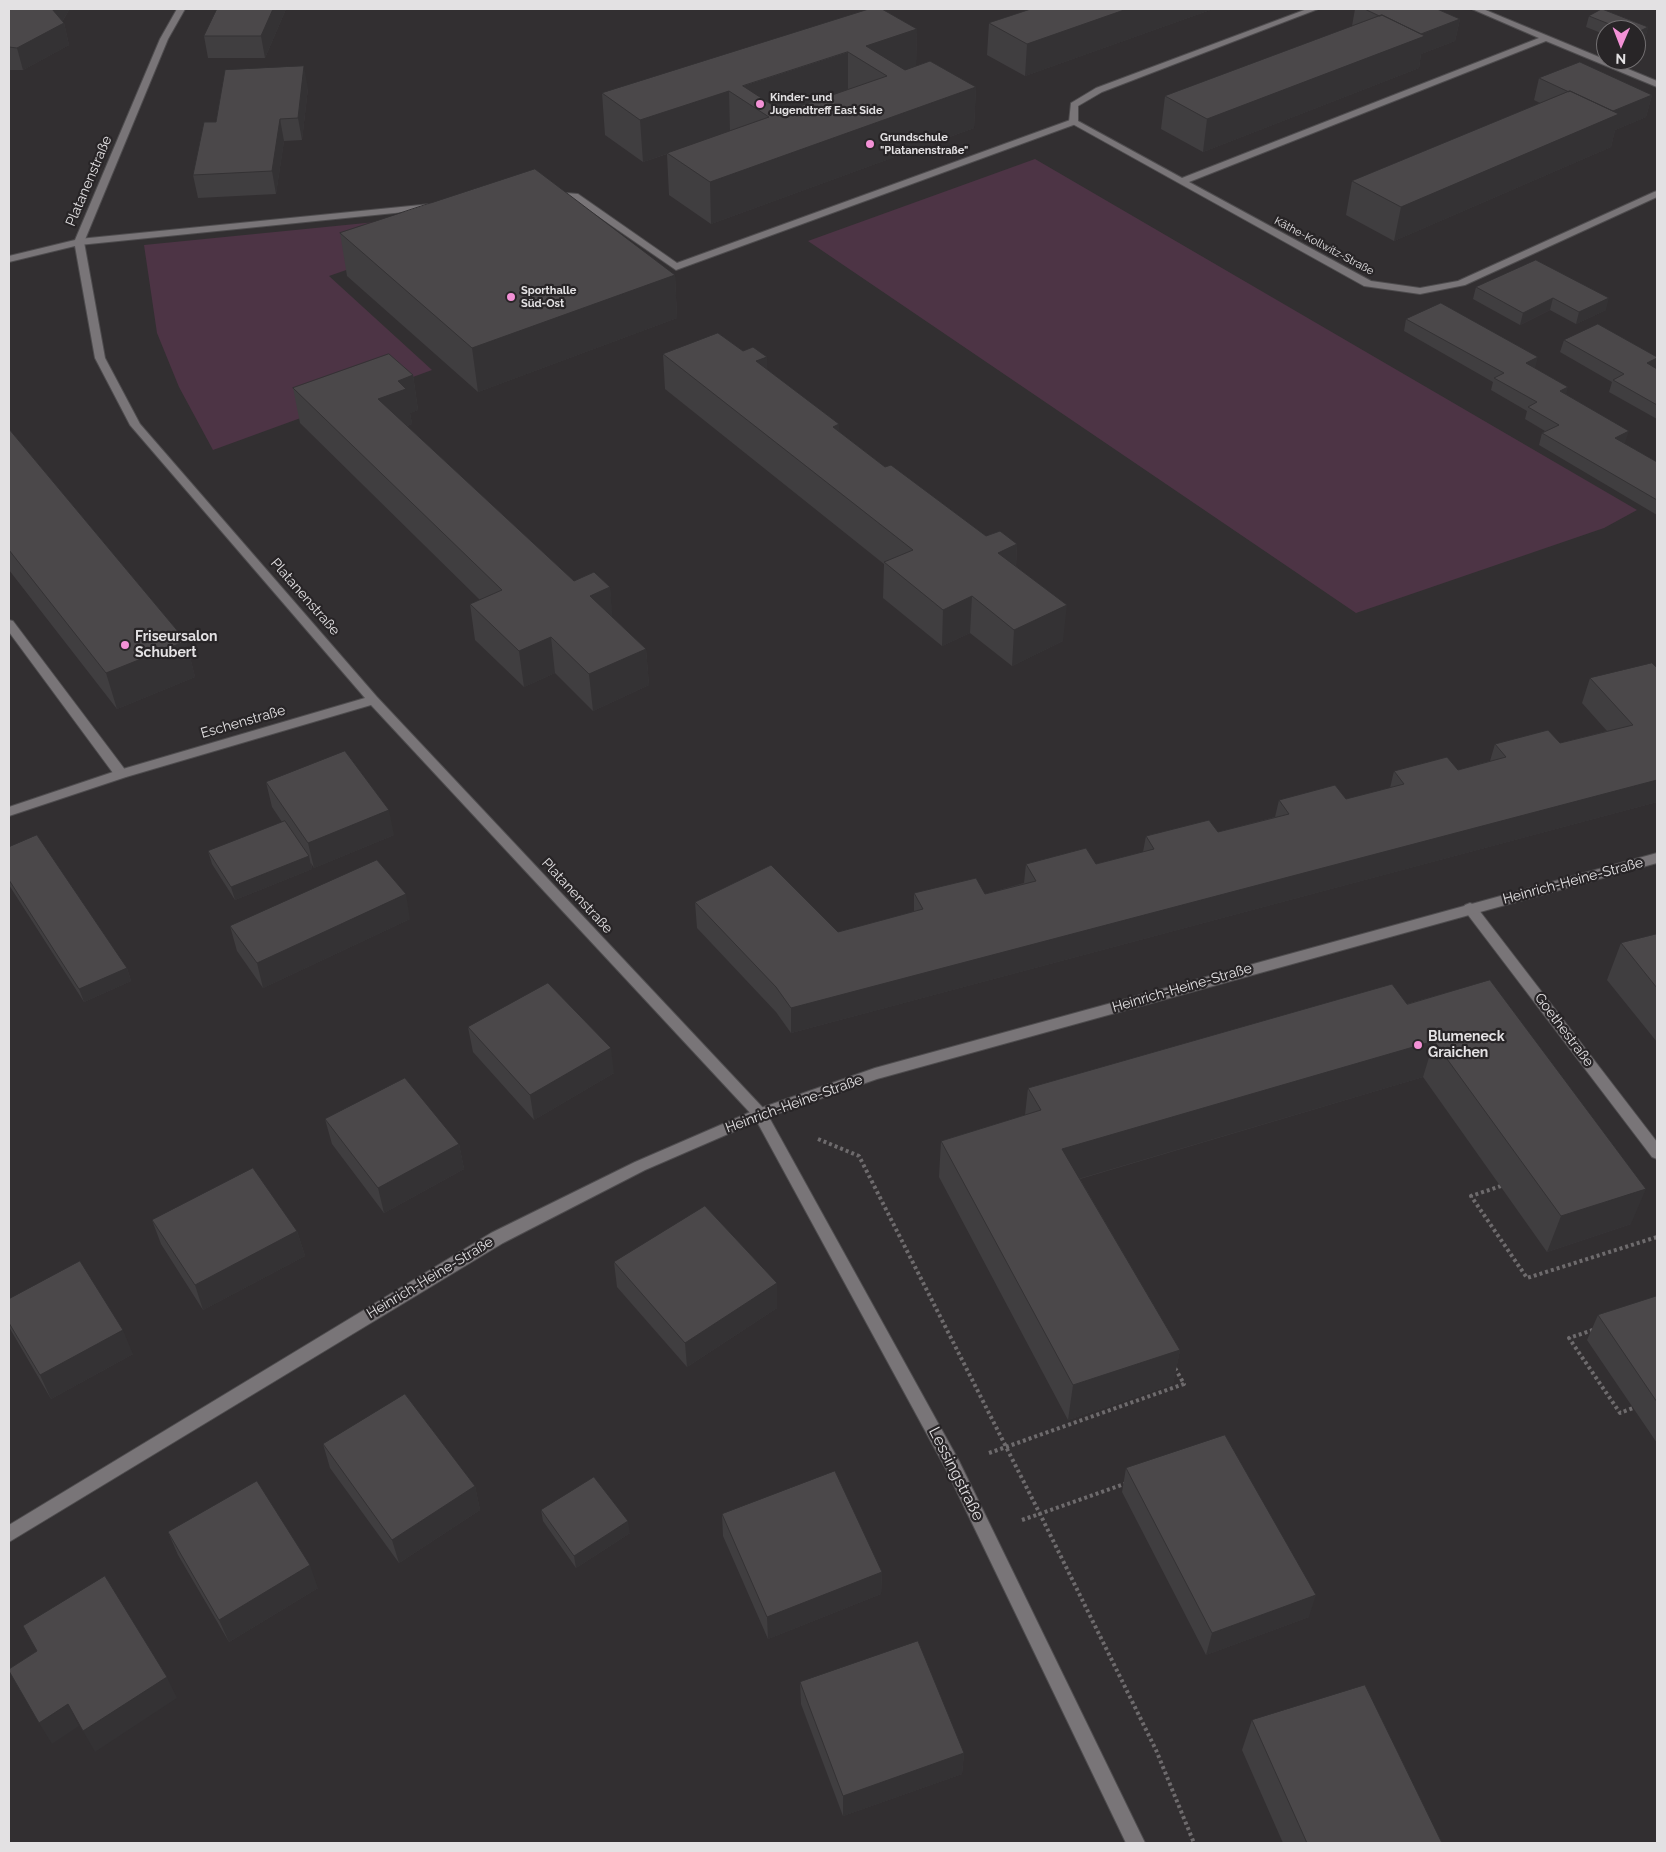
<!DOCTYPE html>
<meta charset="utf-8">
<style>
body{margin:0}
#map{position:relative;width:1666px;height:1852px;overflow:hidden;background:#322f31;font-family:Raleway,sans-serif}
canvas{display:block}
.frame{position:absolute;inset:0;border:10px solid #e3e1e3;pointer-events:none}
.north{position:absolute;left:1596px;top:20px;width:50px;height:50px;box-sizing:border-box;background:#282527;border:1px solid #737072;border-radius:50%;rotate:181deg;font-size:14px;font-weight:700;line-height:20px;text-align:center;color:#e3e1e3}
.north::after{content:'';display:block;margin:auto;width:18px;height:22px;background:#f391d6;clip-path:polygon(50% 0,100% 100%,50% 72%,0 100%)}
</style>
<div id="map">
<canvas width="1666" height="1852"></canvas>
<div class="frame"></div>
<div class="north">N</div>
</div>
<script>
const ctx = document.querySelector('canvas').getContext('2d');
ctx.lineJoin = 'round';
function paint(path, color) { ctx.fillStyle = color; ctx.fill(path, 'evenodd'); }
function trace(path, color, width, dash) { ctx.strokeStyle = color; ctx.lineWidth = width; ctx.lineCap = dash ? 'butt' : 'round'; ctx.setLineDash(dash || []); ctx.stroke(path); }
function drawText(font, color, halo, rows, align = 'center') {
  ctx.font = font + ' Raleway,sans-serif'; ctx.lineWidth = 4.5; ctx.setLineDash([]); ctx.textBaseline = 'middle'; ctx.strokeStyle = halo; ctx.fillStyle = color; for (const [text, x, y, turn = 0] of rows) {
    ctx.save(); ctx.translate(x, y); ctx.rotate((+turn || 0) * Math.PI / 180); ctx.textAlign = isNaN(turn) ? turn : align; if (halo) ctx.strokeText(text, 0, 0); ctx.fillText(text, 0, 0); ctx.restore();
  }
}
paint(new Path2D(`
 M1035,159L1637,510L1604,528L1356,613L808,241Z
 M527,207L329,276L432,370L213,450L179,387L157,333L144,245Z`), '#4d3445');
const service = new Path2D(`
 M1073,119L1076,120V124L676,270L573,199L554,198L549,195L554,192L578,194L677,263Z
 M431,204L436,207L434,209L79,245L74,242L79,239Z
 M9,620L13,621L126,771L127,774L126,777H116L9,632Z`);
const minor = new Path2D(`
 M177,9H185L168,39L84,242L105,358L140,424L377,697L765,1110L959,1461L1145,1843H1126L947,1471L755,1118L371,705L126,777L9,816V807L116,771L365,698L130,425L95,358L75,246L9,262V256L75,240L160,39Z
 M1307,9H1318L1102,92L1078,106V121L1182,178L1539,38L1472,9H1483L1657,81V87L1546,41L1189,182L1371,281L1420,288L1458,281L1654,192L1657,191V197L1465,285L1420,294L1364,286L1069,122L1071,103L1096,88Z
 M1470,903L1475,905L1657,1142V1159L1652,1157L1465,911L1463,908L1465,905Z`);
const tertiary = new Path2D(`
 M1657,853V863L877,1079L765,1118L645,1170L503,1243L9,1542V1525L491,1233L635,1162L755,1110L875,1068Z`);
trace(service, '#4e4c4e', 2);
trace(minor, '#4e4c4e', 2);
trace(tertiary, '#4e4c4e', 2);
trace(new Path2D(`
 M818,1139L859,1156L1040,1514L1156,1750L1194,1843
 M1501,1186L1471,1196L1527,1278L1657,1237
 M1593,1330L1569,1338L1620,1413L1633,1408
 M989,1453L1184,1384L1175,1368
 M1022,1520L1127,1483`), '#6e6b6d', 4, [3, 3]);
paint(service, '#797578');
paint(minor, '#797578');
paint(tertiary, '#797578');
paint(new Path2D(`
 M9,9H72L69,10L62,22L64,23L69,45L23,70H9Z
 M286,9L265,58H208L204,36Z
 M1031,9H1213L1025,76L987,55L989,23Z
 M1355,9H1437L1460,19L1455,41L1421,54L1419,68L1203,152L1161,129L1165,96L1353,26H1352Z
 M1602,9L1648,27L1645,38L1636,43V30H1606V35L1586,27L1589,16Z
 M917,29L916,66L976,87L974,128L711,224L669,195L667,154L643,162L605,135L602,93Z
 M1539,78L1652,95L1646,117L1615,130L1611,147L1394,241L1346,215L1352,181L1540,103L1534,100Z
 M308,88L302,140L284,141L276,194L198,198L193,175L216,122Z
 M340,233L675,275L677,318L478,392L347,276Z
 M1536,260L1606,310L1576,324L1550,310L1520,325L1473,299L1476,287Z
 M1406,319L1535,368L1625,443L1624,444L1657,462V515L1539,445L1542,433L1545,431L1525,419L1527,411L1491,390L1493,382L1404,331Z
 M1564,340L1657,362L1655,368L1657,369V419L1609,392L1612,382L1560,352Z
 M743,351L768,370L839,432L885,467L986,536L1017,544L1016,566L1063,641L1012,666L970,633L942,646L883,598L884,564L665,389L663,354Z
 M413,375L418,410L410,413L412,424L407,426L574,581L610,587L612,617L646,649L649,685L593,711L555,673L524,687L475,640L470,604L480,600L300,423L293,388Z
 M9,429L186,641L195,677L117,709L9,570Z
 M1657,668V802L791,1033L776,1012L697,928L695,902L838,932L914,912V893L985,894L1024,883L1026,864H1096L1143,852L1146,836L1218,832L1275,817L1279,800L1346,799L1390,788L1394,771L1458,770L1490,761L1495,744L1560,743L1607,731L1582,703L1590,678Z
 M266,782L394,835L314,868L311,863L312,869L235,900L212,864L208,851L282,822L272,807Z
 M9,847L127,968L131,981L84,1002L9,885Z
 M410,919L263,988L237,951L230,926Z
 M1657,934V1042L1607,980L1621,943Z
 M1407,1004L1631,1224L1547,1252L1423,1077L1080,1179L1180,1350L1173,1384L1068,1420L939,1177L941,1141L1025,1115L1028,1088Z
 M468,1027L614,1073L534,1120L473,1052Z
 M325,1119L459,1144L464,1169L384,1213L332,1144Z
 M152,1220L297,1231L305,1256L203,1310L161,1244Z
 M614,1262L777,1308L687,1367L617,1287Z
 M1657,1296V1443L1587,1340L1598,1315Z
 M9,1299L133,1354L51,1399L9,1327Z
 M323,1444L475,1486L480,1510L399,1563L330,1468Z
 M1126,1468L1309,1617L1206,1655L1122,1492Z
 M541,1510L630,1533L576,1568L543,1521Z
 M722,1514L882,1572L881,1594L768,1639L723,1536Z
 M168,1532L318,1588L229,1642L178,1555Z
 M800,1682L964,1753L962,1774L843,1816L801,1704Z
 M1252,1720L1442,1843H1283L1242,1750Z`), '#403e40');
paint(new Path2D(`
 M52,9H72L69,10L60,25L64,23L69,45L23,70L17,48Z
 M273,9H286L265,58L261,36Z
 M1127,9H1213L1025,76L1027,44Z
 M1460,19L1455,41L1421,54L1419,68L1203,152L1207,119Z
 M1648,27L1645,38L1636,43V33Z
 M917,29L916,70L887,76L866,46Z
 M848,52V93L769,117L743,86Z
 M304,66L308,88L302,140L298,118Z
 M976,87L974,128L711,224L710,182Z
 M729,91L730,132L643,162L640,120Z
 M1652,95L1646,117L1615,130L1611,147L1394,241L1401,207L1611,112Z
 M280,119L284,141L276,194L272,171Z
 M675,275L677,318L478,392L472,348Z
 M1553,298L1550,310L1520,325L1523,313Z
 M1609,298L1606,310L1576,324L1579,312Z
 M767,357L768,392L756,361Z
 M1538,357L1535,369L1526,363Z
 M1657,358V362L1655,370L1647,363Z
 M413,375L418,410L410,413L412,424L384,434L378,399L398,381Z
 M1568,387L1565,399L1560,391Z
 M839,424V459L833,427Z
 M1629,431L1625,443L1611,451L1615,438Z
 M1017,544L1015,580L998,553Z
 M610,587L613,623L590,596Z
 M972,596L970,633L942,646L943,610Z
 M1067,605L1063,641L1012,666L1014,630Z
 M551,637L555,673L524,687L519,651Z
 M186,641L195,677L117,709L106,673Z
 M646,649L649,685L593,711L589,674Z
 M1657,780V802L791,1033V1008Z
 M389,810L394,835L314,868L308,843Z
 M309,856L312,869L235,900L231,887Z
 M406,894L410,919L263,988L257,963Z
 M127,968L131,981L84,1002L79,989Z
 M1434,1041L1423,1077L1058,1185L1062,1149Z
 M611,1048L614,1073L534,1120L530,1095Z
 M459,1144L464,1169L384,1213L378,1188Z
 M1646,1189L1631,1224L1547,1252L1561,1216Z
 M297,1231L305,1256L203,1310L195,1285Z
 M777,1283V1308L687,1367L685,1343Z
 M123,1330L133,1354L51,1399L40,1375Z
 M1180,1350L1173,1384L1068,1420L1073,1385Z
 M475,1486L480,1510L399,1563L392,1540Z
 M628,1521L630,1533L576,1568L574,1556Z
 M310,1565L318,1588L229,1642L219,1620Z
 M882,1572L881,1594L768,1639L767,1617Z
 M1316,1595L1309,1617L1206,1655L1212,1633Z
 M167,1677L177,1698L95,1752L83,1731Z
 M68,1704L79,1726L52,1744L39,1723Z
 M964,1753L962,1774L843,1816V1796Z`), '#343234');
const building = new Path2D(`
 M9,9H52L64,23L17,48L9,47Z
 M217,9H273L261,36H204Z
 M869,9H882L917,29L866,46L905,70L930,61L976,87L710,182L667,153L769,117L729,91L640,120L602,93ZM848,52L887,76L783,112L743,86Z
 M1031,9H1127L1027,44L989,23Z
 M1365,9H1437L1460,19L1421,34L1382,15L1380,16Z
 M1602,9L1648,27L1636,33V30H1624L1589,16Z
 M1382,15L1425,36L1207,119L1165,96Z
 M1580,62L1652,95L1613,111L1570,91L1569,92L1539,78Z
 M304,66L298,118L280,119L272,171L193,175L204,122H216L225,70Z
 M1570,91L1619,114L1401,207L1352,181Z
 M535,169L675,275L472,348L340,233Z
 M1536,260L1609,298L1579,312L1553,298L1523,313L1476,287Z
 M1441,303L1538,357L1526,363L1568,387L1560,391L1629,431L1615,438L1657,462V500L1542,433L1559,425L1528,407L1537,402L1494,378L1504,373L1406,319Z
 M1598,324L1657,357V358L1647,363L1657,369V405L1613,380L1624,374L1564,340Z
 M718,333L743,351L753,347L767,357L756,361L839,424L833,427L885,467L891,465L986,536L1000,531L1017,544L998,553L1067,605L1014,630L972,596L943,610L884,562L913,550L663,354Z
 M389,354L413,375L398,381L406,389L378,399L574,581L594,572L610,587L590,596L646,649L589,674L551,637L519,651L470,604L502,590L293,388Z
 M9,429L186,641L106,673L9,550Z
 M1652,663L1657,668V780L791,1008L776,987L695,902L771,865L838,932L923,909L914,893L976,878L985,894L1036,881L1026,864L1086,848L1096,864L1154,849L1146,836L1209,820L1218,832L1289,814L1279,800L1335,785L1346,799L1404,784L1394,771L1447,757L1458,770L1506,757L1495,744L1548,730L1560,743L1633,725L1590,678Z
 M345,751L389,810L308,843L266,782Z
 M285,821L309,856L231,887L208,851Z
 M37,835L127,968L79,989L9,880V847Z
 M377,860L406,894L257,963L230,926Z
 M1657,934V988L1621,943Z
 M1490,980L1646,1189L1561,1216L1434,1041L1062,1149L1180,1350L1073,1385L941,1141L1041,1110L1028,1088L1392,984L1407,1004Z
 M548,983L611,1048L530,1095L468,1027Z
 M405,1078L459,1144L378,1188L325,1119Z
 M253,1168L297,1231L195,1285L152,1220Z
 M705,1206L777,1283L685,1343L614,1262Z
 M80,1261L123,1330L40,1375L9,1323V1299Z
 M1657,1296V1402L1598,1315Z
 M405,1394L475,1486L392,1540L323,1444Z
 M1225,1435L1316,1595L1212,1633L1126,1468Z
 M835,1471L882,1572L767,1617L722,1514Z
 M594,1477L628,1521L574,1556L541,1510Z
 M257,1481L310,1565L219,1620L168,1532Z
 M105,1576L167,1677L83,1731L68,1704L39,1723L9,1671V1669L37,1651L23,1626Z
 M918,1641L964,1753L843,1796L800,1682Z
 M1365,1685L1442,1843H1307L1252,1720Z`);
paint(building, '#4b484a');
trace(building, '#343234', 1);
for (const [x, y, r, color] of [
 [760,104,5,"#f391d6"],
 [870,144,5,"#f391d6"],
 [511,297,5,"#f391d6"],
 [125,645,5,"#f391d6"],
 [1418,1045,5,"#f391d6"]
]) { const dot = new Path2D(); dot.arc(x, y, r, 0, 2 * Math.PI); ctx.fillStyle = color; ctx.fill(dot); trace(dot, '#282527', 2); }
drawText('bold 11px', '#e3e1e3', '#282527', [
 ["Kinder- und",770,98],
 ["Jugendtreff East Side",770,111],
 ["Grundschule",880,138],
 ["\"Platanenstraße\"",880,151],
 ["Sporthalle",521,291],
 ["Süd-Ost",521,304]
], 'left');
drawText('11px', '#e3e1e3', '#282527', [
 ["Käthe-Kollwitz-Straße",1324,246,28]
]);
drawText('14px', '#e3e1e3', '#282527', [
 ["Platanenstraße",89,181,-67],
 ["Platanenstraße",305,597,49],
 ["Eschenstraße",243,722,-16],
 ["Heinrich-Heine-Straße",1573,881,-15],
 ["Platanenstraße",577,896,47],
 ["Heinrich-Heine-Straße",1182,988,-16],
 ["Goethestraße",1564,1030,53],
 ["Heinrich-Heine-Straße",794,1104,-20],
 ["Heinrich-Heine-Straße",430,1278,-31]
]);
drawText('bold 14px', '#e3e1e3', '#282527', [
 ["Friseursalon",135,637],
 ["Schubert",135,653],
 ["Blumeneck",1428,1037],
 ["Graichen",1428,1053]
], 'left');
drawText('16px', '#e3e1e3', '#282527', [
 ["Lessingstraße",956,1474,63]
]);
</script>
